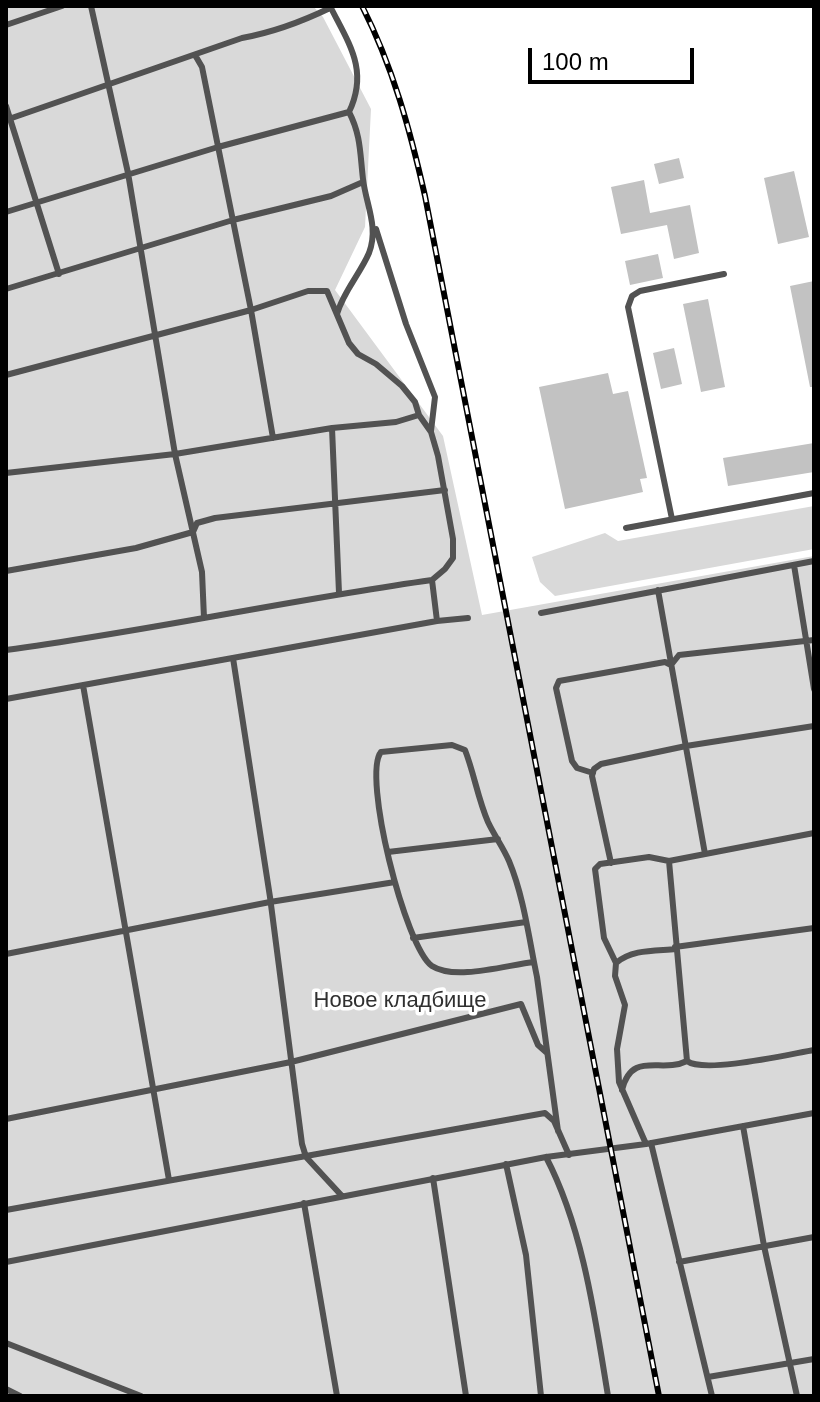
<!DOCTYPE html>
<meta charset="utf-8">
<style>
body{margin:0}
#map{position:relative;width:820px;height:1402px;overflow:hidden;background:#fff;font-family:Arial,sans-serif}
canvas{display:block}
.frame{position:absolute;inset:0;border:8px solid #000;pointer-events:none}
.scale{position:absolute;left:528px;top:48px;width:166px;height:36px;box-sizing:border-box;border:4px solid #000;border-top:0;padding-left:10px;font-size:24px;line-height:28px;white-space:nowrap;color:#000;-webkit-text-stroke:6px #fff;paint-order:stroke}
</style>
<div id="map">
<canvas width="820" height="1402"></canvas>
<div class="frame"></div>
<div class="scale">100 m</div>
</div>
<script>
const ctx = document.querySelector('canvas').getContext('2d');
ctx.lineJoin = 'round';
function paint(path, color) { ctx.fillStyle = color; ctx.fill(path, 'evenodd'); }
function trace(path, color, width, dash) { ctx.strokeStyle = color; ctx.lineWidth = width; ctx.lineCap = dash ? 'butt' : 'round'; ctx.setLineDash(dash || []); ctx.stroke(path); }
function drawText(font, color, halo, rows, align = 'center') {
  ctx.font = font + ' Arial,sans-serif'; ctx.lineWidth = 7; ctx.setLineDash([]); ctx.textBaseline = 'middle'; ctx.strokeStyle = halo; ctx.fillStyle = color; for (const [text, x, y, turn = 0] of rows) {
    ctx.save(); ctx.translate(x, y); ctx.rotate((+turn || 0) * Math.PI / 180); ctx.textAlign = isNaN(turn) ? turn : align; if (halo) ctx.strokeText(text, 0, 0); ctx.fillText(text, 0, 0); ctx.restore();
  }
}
paint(new Path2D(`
 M6,6H313L323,17L371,109L365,227L335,290L443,436L482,615L814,556V1396H6Z
 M814,506V549L555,596L540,582L532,557L605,533L618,541Z`), '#d9d9d9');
paint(new Path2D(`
 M679,158L684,178L659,184L654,164Z
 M794,171L809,237L778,244L764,178Z
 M644,180L650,213L690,205L699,253L674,259L667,225L621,234L611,187Z
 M658,254L663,278L630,285L625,261Z
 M814,281V387H810L790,286Z
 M708,299L725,387L701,392L683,304Z
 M674,348L682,384L661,389L653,353Z
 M608,373L613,394L628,391L647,478L640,479L643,492L565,509L539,387Z
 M814,443V472L728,486L723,458Z`), '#c2c2c2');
trace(new Path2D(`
 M91,6L128,173L175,454L202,572L204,618
 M330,6C349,44 369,70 349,112C361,135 360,154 363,179C366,205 379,227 369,253C360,274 343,292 337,314
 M6,25L62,6
 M6,106L59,274
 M6,120L242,38C275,32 301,22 330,8
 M6,212L218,147L349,112
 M376,229L406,324L435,397L431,431
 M6,289L233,220L331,196L363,182
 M6,375L251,310L202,67L195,55
 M332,428L339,593
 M273,438L251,310L308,291H327L349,343L358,354L376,364L402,386L415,402L419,415L431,432L438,456L453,539V558L445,569L432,580L437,621
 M6,473L175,454L332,428L396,422L419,415
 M672,519L628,307L632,296L640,291L724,274
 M626,528L814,493
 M794,565L814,689
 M6,571L136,548L193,532L197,523L215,518L445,490
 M658,590L705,854
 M541,613L814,561
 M6,650C149,631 289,600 432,580
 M233,658L270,897L302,1144L306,1157L342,1196
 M83,685L169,1180
 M6,699L437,621L468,618
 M593,773L577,768L572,761L556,688L559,681L665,662L671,665L679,655L814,640
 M388,852L498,839
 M669,861L687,1061
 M611,863L592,776L594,769L601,764L686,746L814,726
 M413,938L526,922
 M675,947L814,928
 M6,954L270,902L395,882
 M534,962C507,965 455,981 432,966C405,947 362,775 381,752L452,745L465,750C474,773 478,799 488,822C494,835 503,847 509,861C524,897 529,939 537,977L558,1131
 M616,963C632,949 655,951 676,949
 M622,1090C632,1050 661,1074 687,1061C704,1074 790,1054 814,1050
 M6,1119L291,1062L521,1004L538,1045L547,1053
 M743,1126L764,1246L797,1396
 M651,1143L712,1396
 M646,1144L619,1082L617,1049L625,1005L615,976L616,963L604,938L595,869L600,864L649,857L669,861L814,833
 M546,1157C583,1228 595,1317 608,1396
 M506,1164L526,1255L541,1396
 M433,1178L466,1396
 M304,1203L337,1396
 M6,1210L545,1113L554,1121L569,1155
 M6,1262L546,1157L646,1144L814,1113
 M679,1262L814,1237
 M6,1343L141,1396
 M708,1377L814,1359
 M6,1389L20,1396`), '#525252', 6);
const rail = new Path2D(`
 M362,6C393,67 410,130 425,196L659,1396`);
trace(rail, '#000', 6);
trace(rail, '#fff', 3, [9]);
drawText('22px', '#303030', '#fff', [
 ["Новое кладбище",400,1001]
]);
</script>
